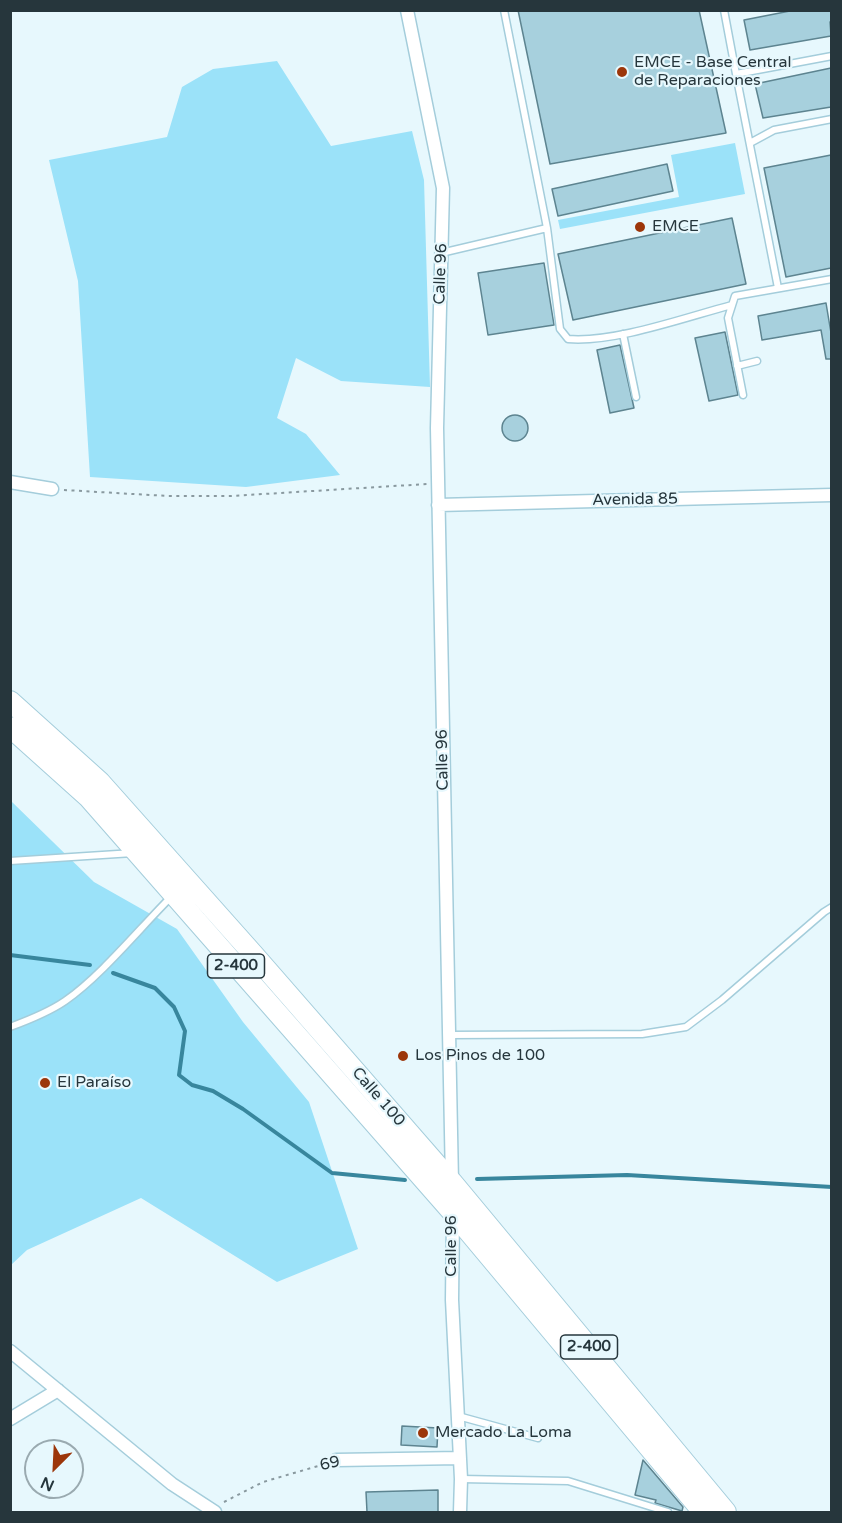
<!DOCTYPE html>
<meta charset="utf-8">
<style>
body{margin:0}
#map{position:relative;width:842px;height:1523px;overflow:hidden;background:#e7f8fd;font-family:"Varela Round",sans-serif}
canvas{display:block}
.frame{position:absolute;inset:0;border:12px solid #26363c;pointer-events:none}
.north{position:absolute;left:24px;top:1439px;width:60px;height:60px;box-sizing:border-box;background:#e7f8fd;border:2px solid #9aaab0;border-radius:50%;rotate:204deg;font-size:16px;font-weight:700;line-height:24px;text-align:center;color:#26363c}
.north::after{content:'';display:block;margin:auto;width:21px;height:27px;background:#9c360a;clip-path:polygon(50% 0,100% 100%,50% 72%,0 100%)}
</style>
<div id="map">
<canvas width="842" height="1523"></canvas>
<div class="frame"></div>
<div class="north">N</div>
</div>
<script>
const ctx = document.querySelector('canvas').getContext('2d');
ctx.lineJoin = 'round';
function paint(path, color) { ctx.fillStyle = color; ctx.fill(path, 'evenodd'); }
function trace(path, color, width, dash) { ctx.strokeStyle = color; ctx.lineWidth = width; ctx.lineCap = dash ? 'butt' : 'round'; ctx.setLineDash(dash || []); ctx.stroke(path); }
function drawText(font, color, halo, rows, align = 'center') {
  ctx.font = font + ' "Varela Round",sans-serif'; ctx.lineWidth = 4.5; ctx.setLineDash([]); ctx.textBaseline = 'middle'; ctx.strokeStyle = halo; ctx.fillStyle = color; for (const [text, x, y, turn = 0] of rows) {
    ctx.save(); ctx.translate(x, y); ctx.rotate((+turn || 0) * Math.PI / 180); ctx.textAlign = isNaN(turn) ? turn : align; if (halo) ctx.strokeText(text, 0, 0); ctx.fillText(text, 0, 0); ctx.restore();
  }
}
paint(new Path2D(`
 M277,61L331,146L412,131L424,180L430,387L341,381L296,358L277,418L306,434L340,475L246,487L90,477L78,281L49,160L167,137L182,87L213,69Z
 M735,143L745,194L560,229L558,220L679,197L671,155Z
 M11,801L94,882L177,929L243,1022L309,1102L358,1249L277,1282L141,1198L27,1250L11,1265Z`), '#9be2f9');
trace(new Path2D(`
 M10,955L90,965
 M113,973L155,988L174,1007L185,1031L179,1075L192,1085L213,1091L243,1109L332,1173L405,1180
 M477,1179L627,1175L832,1187`), '#38869d', 4);
const building = new Path2D(`
 M518,10H699L726,133L550,164Z
 M795,10H831V21L830,22L831,36L750,50L744,20Z
 M831,68V107L763,118L755,84Z
 M831,155V268L786,277L764,168Z
 M667,164L673,191L558,216L552,189Z
 M732,218L746,284L573,320L558,254Z
 M544,263L554,325L488,335L478,273Z
 M826,303L831,333V359H826L821,330L762,340L758,316Z
 M725,332L738,395L709,401L695,338Z
 M620,345L634,408L610,413L597,350Z
 M502 428a13 13 0 1 1 26 0a13 13 0 1 1-26 0Z
 M402,1426L438,1428L437,1447L401,1445Z
 M643,1460L683,1507L682,1511L655,1503L656,1500L635,1495Z
 M438,1490V1512H367L366,1492Z`);
paint(building, '#a7d0dd');
trace(building, '#5d8490', 1.5);
const service = new Path2D(`
 M504,10L547,228L560,329L568,339C615,343 686,317 732,305
 M724,10L736,74L832,56
 M736,74L778,288
 M750,143L774,130L832,119
 M441,253L547,228
 M623,334L636,397
 M737,366L757,361
 M743,395L728,318L735,296L832,279
 M10,861L133,853
 M10,1027C29,1020 49,1012 65,1001C101,976 139,929 171,897
 M449,1035L642,1034L686,1027L722,1000L824,912L832,907
 M458,1416L538,1438
 M461,1479L568,1481L668,1512`);
const minor = new Path2D(`
 M407,10L443,188L437,428L452,1182
 M10,482L52,489
 M438,505L832,495
 M453,1214L452,1300L461,1479L460,1512
 M10,1351L172,1484L215,1512
 M10,1419L58,1390
 M336,1460L460,1458`);
const trunk = new Path2D(`
 M10,701L100,782L254,955L452,1182L726,1512
 M10,727L88,797L453,1213L703,1512`);
trace(service, '#a4cddb', 9);
trace(minor, '#a4cddb', 15);
trace(trunk, '#a4cddb', 22);
trace(new Path2D(`
 M64,490L168,496H231L427,484
 M224,1502L263,1482L325,1464`), '#89999f', 2, [3, 4.5]);
trace(service, '#fff', 6);
trace(minor, '#fff', 12);
trace(trunk, '#fff', 20);
for (const [x, y, r, color] of [
 [622,72,6,"#9c360a"],
 [640,227,6,"#9c360a"],
 [403,1056,6,"#9c360a"],
 [45,1083,6,"#9c360a"],
 [423,1433,6,"#9c360a"]
]) { const dot = new Path2D(); dot.arc(x, y, r, 0, 2 * Math.PI); ctx.fillStyle = color; ctx.fill(dot); trace(dot, '#e7f8fd', 2); }
for (const [x, y, w] of [
 [236,966,57],
 [589,1347,57]
]) { const box = new Path2D(); box.roundRect(x - w / 2, y - 12, w, 24, 4.5); ctx.fillStyle = '#e7f8fd'; ctx.fill(box); trace(box, '#26363c', 1.5); }
drawText('bold 15px', '#26363c', null, [
 ["2-400",236,966],
 ["2-400",589,1347]
]);
drawText('16px', '#26363c', '#e7f8fd', [
 ["EMCE - Base Central",634,63],
 ["de Reparaciones",634,81],
 ["EMCE",652,227],
 ["Los Pinos de 100",415,1056],
 ["El Paraíso",57,1083],
 ["Mercado La Loma",435,1433]
], 'left');
drawText('16px', '#26363c', '#e7f8fd', [
 ["Calle 96",441,274,-88],
 ["Avenida 85",635,500,-1],
 ["Calle 96",443,760,-91],
 ["Calle 100",378,1097,49],
 ["Calle 96",452,1246,-90],
 ["69",330,1464,-12]
]);
</script>
